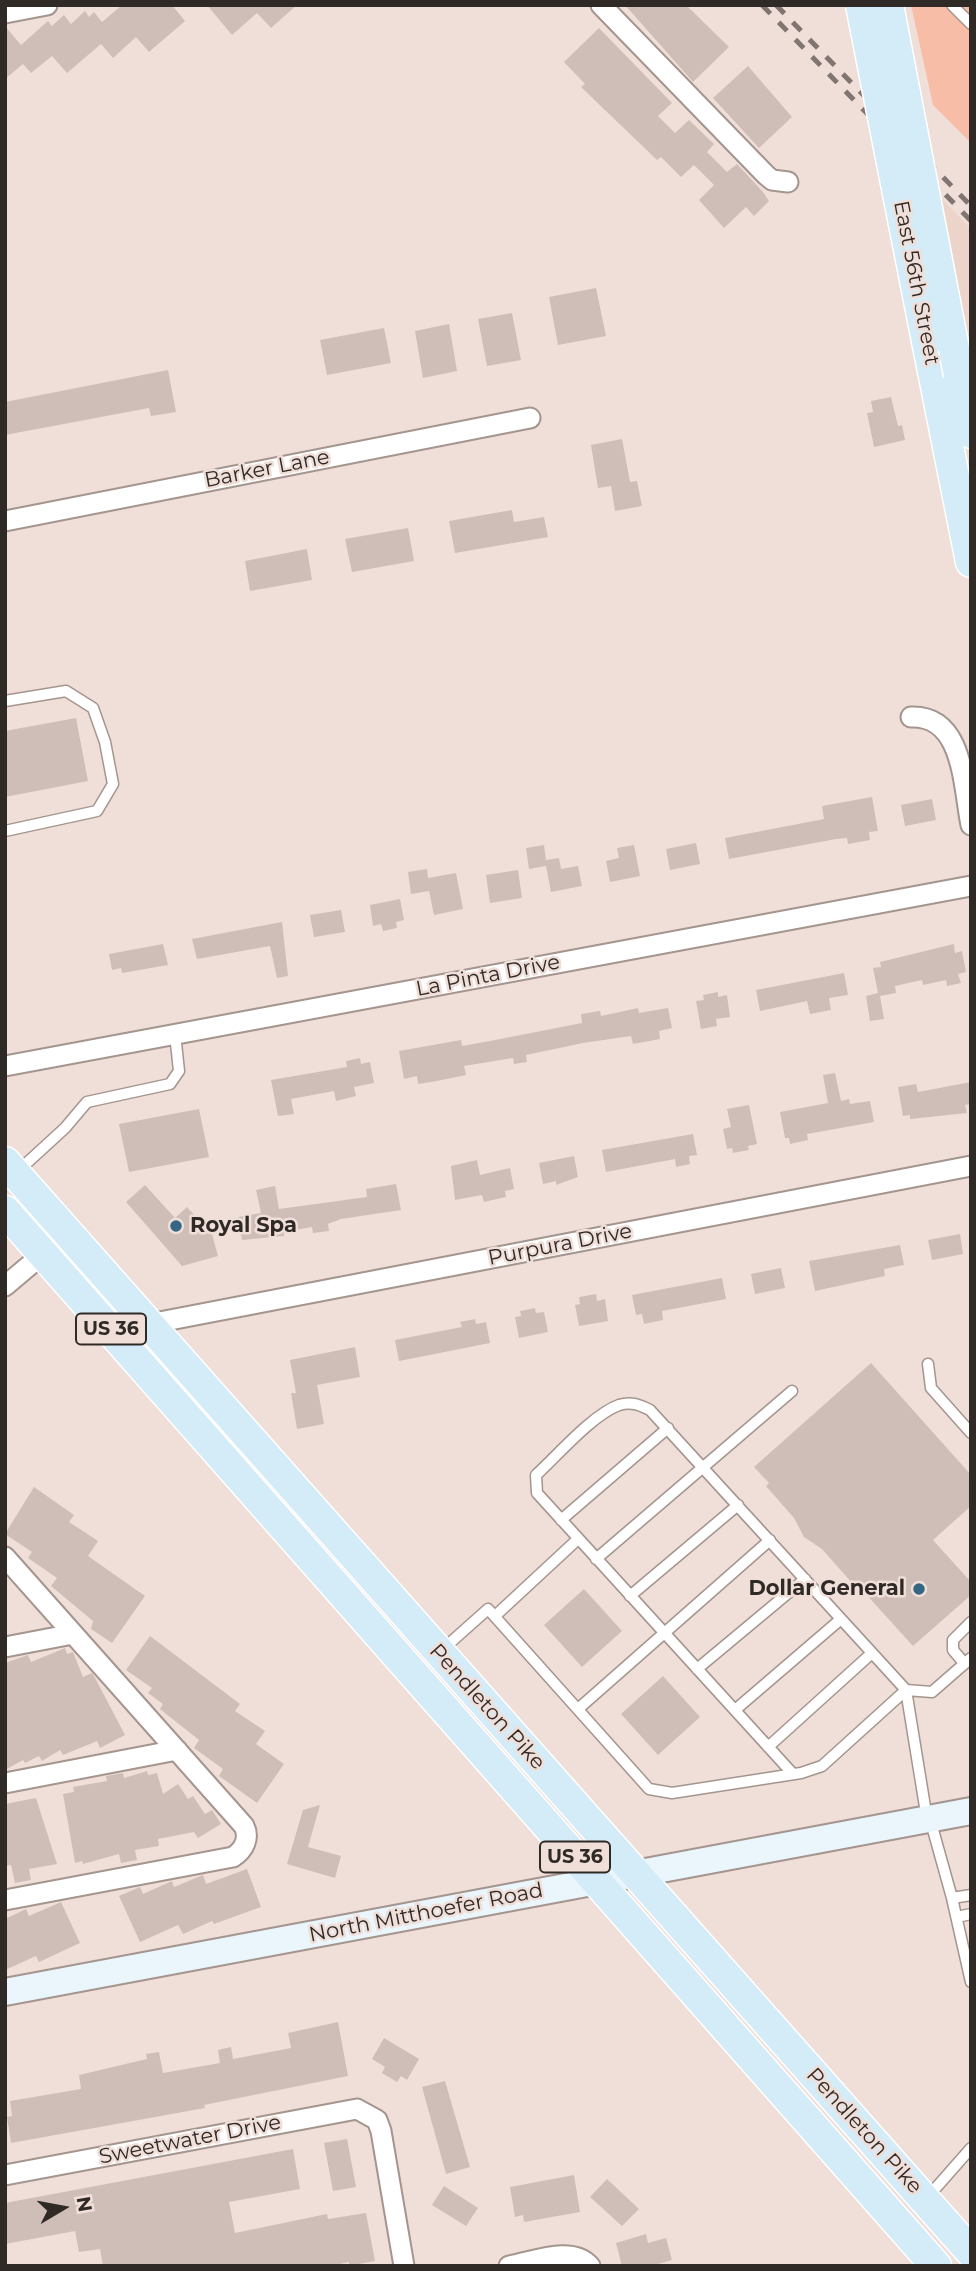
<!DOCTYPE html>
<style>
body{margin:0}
#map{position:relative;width:976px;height:2271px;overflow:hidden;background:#f0dfd9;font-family:Montserrat,sans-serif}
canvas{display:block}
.frame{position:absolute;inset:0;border:7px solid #302a27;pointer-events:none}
.north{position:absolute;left:28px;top:2173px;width:70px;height:70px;-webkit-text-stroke:5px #f0dfd9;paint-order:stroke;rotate:80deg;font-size:19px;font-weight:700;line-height:28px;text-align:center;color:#302a27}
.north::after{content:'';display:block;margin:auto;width:24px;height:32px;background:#302a27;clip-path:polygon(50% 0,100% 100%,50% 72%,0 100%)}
</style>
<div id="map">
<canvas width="976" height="2271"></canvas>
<div class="frame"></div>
<div class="north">N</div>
</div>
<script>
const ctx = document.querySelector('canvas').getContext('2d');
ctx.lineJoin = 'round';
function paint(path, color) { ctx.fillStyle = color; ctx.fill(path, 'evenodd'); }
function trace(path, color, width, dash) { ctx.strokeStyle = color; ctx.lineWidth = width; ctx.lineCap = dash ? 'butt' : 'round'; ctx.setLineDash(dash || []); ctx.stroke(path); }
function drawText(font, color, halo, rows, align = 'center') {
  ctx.font = font + ' Montserrat,sans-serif'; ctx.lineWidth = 5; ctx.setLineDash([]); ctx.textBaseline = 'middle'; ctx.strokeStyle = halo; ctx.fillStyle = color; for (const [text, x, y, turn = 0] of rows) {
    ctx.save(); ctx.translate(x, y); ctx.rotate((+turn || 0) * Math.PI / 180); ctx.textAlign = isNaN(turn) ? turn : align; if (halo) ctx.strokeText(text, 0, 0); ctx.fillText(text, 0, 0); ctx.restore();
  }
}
paint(new Path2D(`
 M930,186L971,229V383Z`), '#edd4ca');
paint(new Path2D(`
 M911,5H971V143L933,105Z`), '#f8bda7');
paint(new Path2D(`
 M122,5H172L185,21L149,52L136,37L113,58L101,44L67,73L52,56L31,73L23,64L5,79V26L21,45L48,21L52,26L64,15L71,24L85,11L89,17L94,12L102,22Z
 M207,5H297L271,28L257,13L232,35Z
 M625,5H686L729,47L693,82Z
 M599,28L672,103L658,116L675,133L689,120L714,144L707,152L727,172L737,164L763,192L769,201L754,216L746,207L724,228L699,200L714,185L694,165L681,177L661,157L657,160L581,87L585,84L564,62Z
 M748,66L792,117L759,148L713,98Z
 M596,288L606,336L558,345L549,297Z
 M512,313L521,360L487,366L478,319Z
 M449,324L457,371L423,378L415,331Z
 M384,328L391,363L327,375L320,340Z
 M168,370L176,412L151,416L149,408L5,435V402Z
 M891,397L898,426L902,425L905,440L874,447L867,413L873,412L871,401Z
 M622,439L630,482L637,481L642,506L615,511L611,486L598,488L591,445Z
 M512,510L514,522L544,517L548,537L455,553L449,521Z
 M408,528L414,561L352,572L345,539Z
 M307,549L312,580L250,591L245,561Z
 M76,718L88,781L5,797V731Z
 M872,797L878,831L869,832L870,840L848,844L847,838L836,839L729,859L725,838L824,819L822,806Z
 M932,799L936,820L905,826L901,805Z
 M696,843L700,864L670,870L666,849Z
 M544,845L546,860L559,858L561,869L578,866L582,886L551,892L546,866L529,869L526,848Z
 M634,845L640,876L610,882L606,861L619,858L617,848Z
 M427,869L428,878L456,873L463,909L434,915L429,891L411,894L408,872Z
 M518,870L522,898L490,903L486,875Z
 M400,899L404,920L396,922L397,928L383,931L381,924L373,926L370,905Z
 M341,910L345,932L314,937L310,915Z
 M282,922L288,976L277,978L270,946L197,959L192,939Z
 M163,944L168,965L122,973L121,968L112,970L109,954Z
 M954,944L955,953L962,951L966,972L958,974L961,983L947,986L946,980L923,985L922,980L895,986L896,993L880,996L884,1019L870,1021L866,996L878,993L873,968L881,967L880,962Z
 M844,973L848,995L829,998L831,1010L810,1014L807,1001L760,1011L756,990Z
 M718,992V997L727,995L730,1017L716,1019L717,1026L701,1029L696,1001L704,1000L703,995Z
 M638,1008L639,1013L668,1008L672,1028L659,1031L660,1039L633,1044L631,1036L583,1043L526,1055L527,1062L514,1064L513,1058L464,1066L466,1075L437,1081L418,1084L417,1076L404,1079L399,1051L461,1040L462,1046L490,1041L582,1023L581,1014L600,1011L601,1016Z
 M360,1058L361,1064L370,1062L374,1083L354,1087L356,1096L336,1101L334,1091L291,1099L294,1114L278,1116L271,1080L347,1067L346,1061Z
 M835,1073L841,1101L849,1099L850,1104L870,1101L874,1122L807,1134L808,1140L790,1144L789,1138H785L780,1112L828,1103L823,1075Z
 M971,1082V1104L965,1105L967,1113L910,1119V1115L903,1116L898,1087L916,1084L918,1092Z
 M749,1105L757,1144L748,1146L749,1150L733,1153L732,1148L727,1149L723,1129L731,1127L727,1109Z
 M199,1109L209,1157L129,1172L119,1124Z
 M693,1134L697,1155L689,1156L690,1164L676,1167L675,1159L606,1172L602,1150Z
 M574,1156L578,1177L556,1185V1181L543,1184L539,1163Z
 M477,1160L480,1175L510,1168L514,1189L505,1191L506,1197L484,1202L482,1195L455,1200L451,1166Z
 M396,1184L401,1210L341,1219L328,1224L329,1231L313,1233L312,1227L284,1232V1236L242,1240L238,1217L261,1213L256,1190L275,1186L279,1209L367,1197L366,1189Z
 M145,1185L175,1218L187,1207L212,1234L218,1256L182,1266L126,1202Z
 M960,1234L963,1254L932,1260L928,1240Z
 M900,1245L904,1265L884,1269L885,1276L815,1291L809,1261Z
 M781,1268L785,1288L755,1294L751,1274Z
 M722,1278L726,1299L662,1311L663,1320L644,1324L642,1314L636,1315L632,1295Z
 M596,1294L597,1301L605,1299L608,1321L579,1326L575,1305L580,1304L579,1297Z
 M535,1308L536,1313L544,1312L548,1332L519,1338L515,1317L521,1316L520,1311Z
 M475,1319L476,1324L486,1322L490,1343L399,1361L395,1340L462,1327L460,1322Z
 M355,1347L360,1377L317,1385L324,1424L297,1429L291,1393H296L290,1360Z
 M871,1363L971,1475V1506L933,1540L971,1582V1595L913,1646L854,1581L852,1583L822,1549L804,1537L794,1518L766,1486L769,1483L754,1467Z
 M34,1487L74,1515L69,1522L98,1541L88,1556L145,1596L112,1643L91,1629L93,1621L51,1586L57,1578L28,1558L32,1552L5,1534Z
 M584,1589L622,1631L582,1667L544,1625Z
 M150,1636L240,1704L235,1711L265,1731L256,1744L284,1764L257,1803L219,1776L223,1769L194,1748L199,1740L160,1709L163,1704L148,1693L152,1688L126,1670Z
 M65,1648L67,1654L73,1652L83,1677L92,1673L94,1676L125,1735L100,1748L97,1741L63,1755L60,1750L42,1761L39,1756L25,1763L23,1760L5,1770V1663L28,1655L31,1662Z
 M663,1676L700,1717L658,1755L621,1714Z
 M147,1771L148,1775L157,1773L163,1794L178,1784L188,1799L193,1796L205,1814L212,1810L221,1824L198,1838L194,1832L158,1839L159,1846L135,1850L137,1860L121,1863L119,1854L83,1864L82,1861L75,1863L63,1794L74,1792L73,1787L107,1781L106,1776L123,1773L124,1778Z
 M36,1798L57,1864L29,1869L31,1880L15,1883L11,1865L5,1866V1804Z
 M320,1805L308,1847L341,1856L335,1878L287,1864L303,1810Z
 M247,1869L261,1907L214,1924L212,1921L183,1934L178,1925L140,1942L119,1896L140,1887L143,1894L172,1881L174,1887L203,1875L206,1884Z
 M61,1902L80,1943L39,1962L36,1956L5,1970V1919L26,1909L29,1916Z
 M338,2022L348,2076L204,2105L205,2108L11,2143L7,2117L12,2116L10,2101L81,2089L79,2075L147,2059L146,2054L159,2052L163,2073L220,2063L218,2050L231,2047L233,2059L291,2048L288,2033Z
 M384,2038L419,2059L407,2080L401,2076L397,2082L382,2073L385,2067L372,2059Z
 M445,2081L470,2167L446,2174L422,2087Z
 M347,2139L356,2187L333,2191L324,2143Z
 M293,2149L300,2189L229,2202L235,2233L327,2214L328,2219L366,2213L375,2261L349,2266V2262L330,2266H103L100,2249L79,2252L75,2231L5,2244V2203Z
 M574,2175L580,2212L524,2222L523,2215L515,2217L510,2187Z
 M607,2179L639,2209L622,2226L590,2197Z
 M444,2186L478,2208L466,2226L432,2205Z
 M646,2234L648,2243L666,2238L672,2260L651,2266H622L616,2243Z`), '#cfbeb8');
const lane = new Path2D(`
 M952,5L971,24
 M5,701L66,691L93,708L105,742L113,784L97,811L5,831
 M17,1172L65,1128L87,1102L170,1084L179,1071L175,1034
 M928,1364L931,1388L971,1433
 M561,1520L668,1428
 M596,1559L792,1391
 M630,1596L738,1505
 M495,1616L578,1539
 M442,1650L488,1609L649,1789L672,1793L801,1773L822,1766L906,1690L927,1819
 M964,1663L953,1650V1640L971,1622
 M697,1669L805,1579
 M578,1709L770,1540
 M735,1710L841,1619
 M768,1747L872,1653
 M793,1774L537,1493L536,1475C558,1455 592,1415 619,1405C631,1401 640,1405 650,1410L906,1690L932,1692L971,1658
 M930,1819L952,1898
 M971,1895L952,1898L971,1982
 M957,1917L971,1914
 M927,2198L971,2148`);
const street = new Path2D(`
 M601,5L766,175L772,180L788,182
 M5,13L47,5
 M5,521L530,418
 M911,717C964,715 963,786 971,825
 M5,1066L971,886
 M5,1286L43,1254
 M149,1324L971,1166
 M5,1557L244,1826C250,1838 244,1850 233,1857L5,1900
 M5,1647L73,1634
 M5,1783L177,1750
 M5,2175L357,2109L377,2120L381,2131L404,2266
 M509,2266C533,2262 572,2245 590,2266`);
const secondary = new Path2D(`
 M5,1992L971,1811`);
const primary = new Path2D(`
 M927,341L971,562
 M959,375L971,433
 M5,1162L971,2252
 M5,1211L936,2266`);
trace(lane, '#a4958f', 13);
trace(street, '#a4958f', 23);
trace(secondary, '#a4958f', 30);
trace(primary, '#fff', 33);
trace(lane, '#fff', 10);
trace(street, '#fff', 19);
trace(secondary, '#eaf5fc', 26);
trace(primary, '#d4ebf8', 30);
trace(new Path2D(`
 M762,5L971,221
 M776,5L971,206`), '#807571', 5, [12, 12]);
const primaryBridge = new Path2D(`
 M861,5L927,341
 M888,5L959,375`);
trace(primaryBridge, '#fff', 33, []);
trace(primaryBridge, '#d4ebf8', 30);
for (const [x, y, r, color] of [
 [176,1226,7,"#336784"],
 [919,1589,7,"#336784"]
]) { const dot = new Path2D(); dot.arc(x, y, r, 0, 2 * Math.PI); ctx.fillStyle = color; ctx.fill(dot); trace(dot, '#f0dfd9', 2.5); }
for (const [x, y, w] of [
 [111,1329,70],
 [575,1857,70]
]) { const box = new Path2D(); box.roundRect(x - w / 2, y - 15.5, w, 31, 5); ctx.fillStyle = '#f0dfd9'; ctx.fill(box); trace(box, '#302a27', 2); }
drawText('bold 19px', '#302a27', null, [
 ["US 36",111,1329],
 ["US 36",575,1857]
]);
drawText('21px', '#302a27', '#f0dfd9', [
 ["East 56th Street",916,283,79],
 ["Barker Lane",267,469,-11],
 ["La Pinta Drive",488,976,-11],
 ["Purpura Drive",560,1245,-11],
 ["Pendleton Pike",487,1707,48],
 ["North Mitthoefer Road",426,1913,-11],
 ["Pendleton Pike",864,2131,48],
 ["Sweetwater Drive",190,2140,-11]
]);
drawText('bold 21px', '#302a27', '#f0dfd9', [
 ["Royal Spa",190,1226],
 ["Dollar General",905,1589,"right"]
], 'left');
</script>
